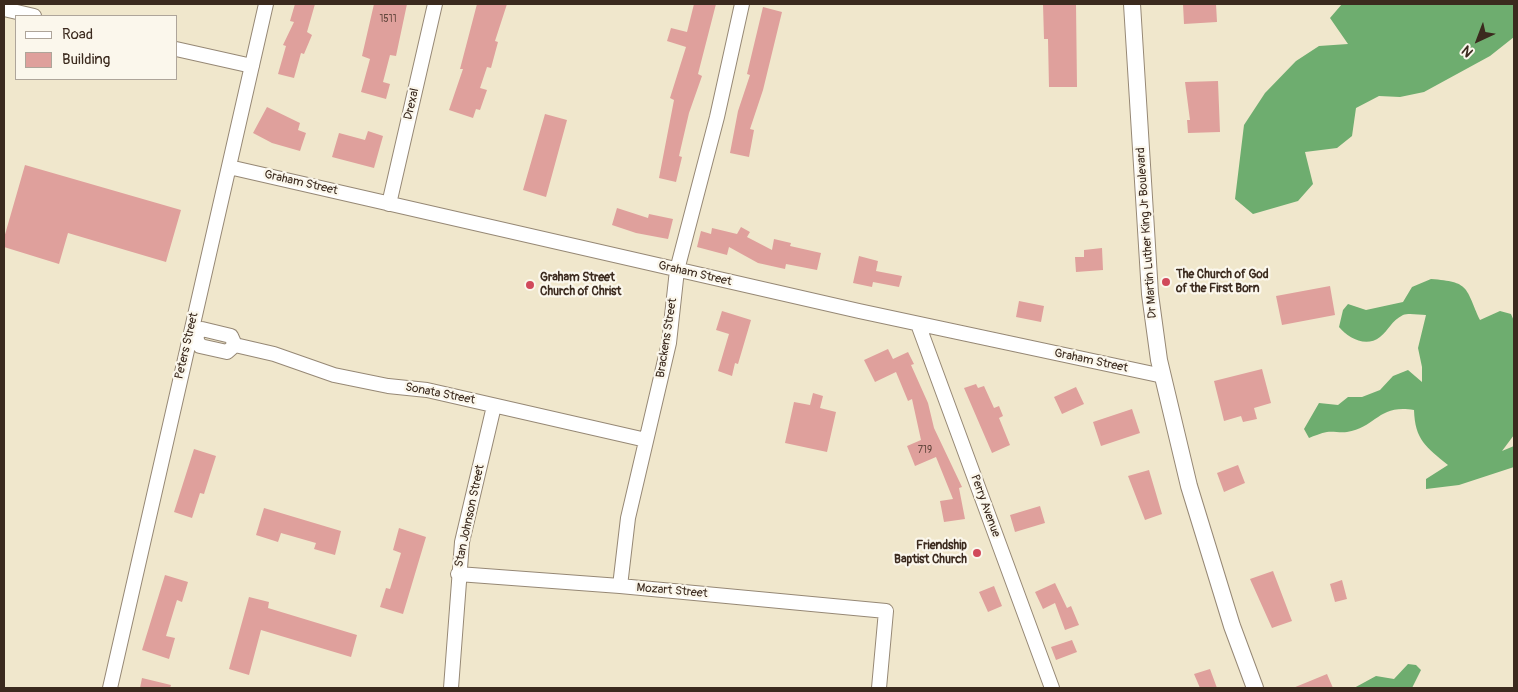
<!DOCTYPE html>
<style>
body{margin:0}
#map{position:relative;width:1518px;height:692px;overflow:hidden;background:#f0e7cc;font-family:Pangolin,sans-serif}
canvas{display:block}
.frame{position:absolute;inset:0;border:5px solid #3b2a1e;pointer-events:none}
.legend{position:absolute;left:15px;top:15px;width:162px;height:65px;box-sizing:border-box;background:#fbf7ec;border:1px solid #aea59a;margin:0;padding:6px 9px;list-style:none;font-size:15px;color:#3b2a1e}
.legend li{display:flex;align-items:center;gap:10px;height:25px}
.legend b{width:25px;border:1px solid #aea59a}
.north{position:absolute;left:1453px;top:15px;width:50px;height:50px;-webkit-text-stroke:4px #fbf7ec;paint-order:stroke;rotate:223deg;font-size:14px;font-weight:700;line-height:20px;text-align:center;color:#3b2a1e}
.north::after{content:'';display:block;margin:auto;width:18px;height:22px;background:#3b2a1e;clip-path:polygon(50% 0,100% 100%,50% 72%,0 100%)}
</style>
<div id="map">
<canvas width="1518" height="692"></canvas>
<div class="frame"></div>
<ul class="legend">
<li><b style="height:6px;background:#fff"></b>Road</li>
<li><b style="height:14px;background:#dfa09c"></b>Building</li>
</ul>
<div class="north">N</div>
</div>
<script>
const ctx = document.querySelector('canvas').getContext('2d');
ctx.lineJoin = 'round';
function paint(path, color) { ctx.fillStyle = color; ctx.fill(path, 'evenodd'); }
function trace(path, color, width, dash) { ctx.strokeStyle = color; ctx.lineWidth = width; ctx.lineCap = dash ? 'butt' : 'round'; ctx.setLineDash(dash || []); ctx.stroke(path); }
function drawText(font, color, halo, rows, align = 'center') {
  ctx.font = font + ' Pangolin,sans-serif'; ctx.lineWidth = 4.5; ctx.setLineDash([]); ctx.textBaseline = 'middle'; ctx.strokeStyle = halo; ctx.fillStyle = color; for (const [text, x, y, turn = 0] of rows) {
    ctx.save(); ctx.translate(x, y); ctx.rotate((+turn || 0) * Math.PI / 180); ctx.textAlign = isNaN(turn) ? turn : align; if (halo) ctx.strokeText(text, 0, 0); ctx.fillText(text, 0, 0); ctx.restore();
  }
}
paint(new Path2D(`
 M1342,4H1514V37L1490,56L1424,92L1400,97L1379,96L1356,108L1352,136L1337,148L1305,152L1313,184L1298,201L1253,214L1235,199L1244,125L1265,93L1296,61L1319,46L1348,44L1330,18Z
 M1431,279C1470,282 1465,287 1480,320L1500,311L1511,314L1514,321V435L1502,451L1514,446V467L1459,485L1426,489V479L1448,465C1426,447 1415,440 1414,410C1378,404 1377,427 1347,432C1340,433 1333,431 1327,432C1321,433 1314,436 1309,438L1304,429L1319,403L1338,405L1348,397H1362L1380,390L1393,376L1408,370L1422,382V367L1418,348L1426,315C1419,315 1409,313 1403,315C1391,321 1389,330 1380,337C1366,348 1348,338 1339,327L1343,310L1348,304L1366,310L1403,302L1412,287Z
 M1408,664L1416,665L1421,670L1412,688H1354L1376,676L1394,679Z`), '#6ead6f');
paint(new Path2D(`
 M295,4H315L307,32L312,35L304,54L301,53L294,78L278,74L286,46L283,45L294,22L290,21Z
 M374,4H407L396,56L390,55L383,82L390,84L386,99L361,92L370,59L362,56Z
 M477,4H507L495,41L498,42L491,68L487,67L480,88L487,90L480,110L476,109L473,118L449,110L463,69H460Z
 M694,4H716L698,74L702,76L689,113L679,156L682,157L676,182L659,178L674,100L670,98L686,47L667,41L671,28L687,32Z
 M1043,4H1076L1077,87H1049L1048,39H1044Z
 M1183,4H1216L1217,22L1184,24Z
 M763,7L782,12L763,90L750,129L754,130L749,157L730,153L738,111L750,75L747,74Z
 M1218,81L1220,132L1188,133L1187,120H1190L1185,82Z
 M267,107L300,123L298,130L306,133L300,151L272,143L253,133Z
 M545,114L567,120L546,197L523,190Z
 M368,131L383,136L374,168L332,157L339,133L365,140Z
 M25,165L181,210L166,262L68,233L59,264L4,247V238Z
 M617,208L648,218L649,214L673,219L668,239L636,233L612,225Z
 M741,227L750,232L747,237L772,250L774,239L791,243L790,246L821,253L817,270L786,264L785,269L758,263L729,247L727,255L697,247L701,231L711,234L712,228L737,234Z
 M1102,248L1103,270L1076,272L1075,257H1084V250Z
 M859,256L878,261L876,271L902,276L899,287L873,282L872,287L853,283Z
 M1330,286L1335,315L1282,325L1276,296Z
 M1019,301L1044,306L1041,322L1016,317Z
 M722,311L751,320L738,364L735,363L732,376L718,371L729,334L716,330Z
 M888,349L893,359L908,352L914,364L911,365L928,403L934,428L962,487L959,488L965,519L944,522L940,501L953,499L936,457L915,466L907,446L921,440L912,399L908,401L896,372L875,382L864,360Z
 M1262,369L1271,403L1254,408L1257,419L1243,422L1241,416L1224,421L1214,381Z
 M976,384L978,388L984,386L994,408L999,406L1003,416L999,418L1010,445L992,453L964,388Z
 M1076,387L1084,404L1062,414L1054,397Z
 M813,393L823,396L820,408L836,412L827,452L785,443L794,402L810,405Z
 M1132,409L1140,433L1101,446L1093,422Z
 M194,449L216,456L204,494L200,493L192,518L174,512Z
 M1238,465L1245,483L1224,492L1217,473Z
 M1149,470L1162,514L1145,520L1128,476Z
 M1040,506L1045,523L1015,532L1010,515Z
 M264,508L341,531L335,555L314,549L316,543L281,533L278,542L256,535Z
 M399,528L426,537L403,614L380,607L386,588L390,589L401,553L393,550Z
 M1273,571L1292,621L1272,628L1250,579Z
 M165,575L188,582L182,602L177,600L166,636L175,638L169,659L142,650Z
 M1342,580L1347,599L1335,602L1330,584Z
 M1055,583L1067,608L1071,606L1079,625L1065,630L1055,603L1043,609L1035,592Z
 M994,586L1002,606L988,612L979,592Z
 M249,597L269,602L268,608L357,635L351,657L261,630L249,675L229,669Z
 M1072,640L1077,652L1056,660L1051,647Z
 M1210,669L1217,688H1200L1194,674Z
 M1327,674L1333,688H1293Z
 M142,678L171,685L170,688H140Z`), '#dfa09c');
const minor = new Path2D(`
 M4,9L34,16
 M176,49L252,66
 M229,167L859,311L1163,376
 M389,204L435,4
 M918,324L1052,688
 M195,337L202,329L231,336L235,345
 M195,337L200,346L227,352L235,345
 M235,345L274,354L334,375L388,386L427,390L646,440
 M458,574L620,586L886,611L879,688
 M620,586L628,518L669,343L677,270L717,117L742,4
 M110,688L266,4
 M451,688L462,542L494,406`);
const major = new Path2D(`
 M1132,4L1150,294L1159,360L1189,486L1232,626L1255,688`);
trace(minor, '#968875', 16);
trace(major, '#968875', 18);
trace(minor, '#fff', 14);
trace(major, '#fff', 16);
for (const [x, y, r, color] of [
 [1166,282,5,"#d1495b"],
 [530,285,5,"#d1495b"],
 [977,553,5,"#d1495b"]
]) { const dot = new Path2D(); dot.arc(x, y, r, 0, 2 * Math.PI); ctx.fillStyle = color; ctx.fill(dot); trace(dot, '#fbf7ec', 2); }
drawText('10px', '#64483e', null, [
 ["1511",388,19],
 ["719",925,450]
]);
drawText('12px', '#3b2a1e', '#fbf7ec', [
 ["Drexal",412,104,-77],
 ["Graham Street",301,183,13],
 ["Dr Martin Luther King Jr Boulevard",1147,233,-94],
 ["Graham Street",695,274,13],
 ["Brackens Street",667,338,-81],
 ["Peters Street",187,346,-77],
 ["Graham Street",1091,361,12],
 ["Sonata Street",440,394,11],
 ["Perry Avenue",985,506,70],
 ["Stan Johnson Street",470,516,-78],
 ["Mozart Street",672,591,5]
]);
drawText('bold 12px', '#3b2a1e', '#fbf7ec', [
 ["The Church of God",1176,275],
 ["of the First Born",1176,289],
 ["Graham Street",540,278],
 ["Church of Christ",540,292],
 ["Friendship",967,546,"right"],
 ["Baptist Church",967,560,"right"]
], 'left');
</script>
